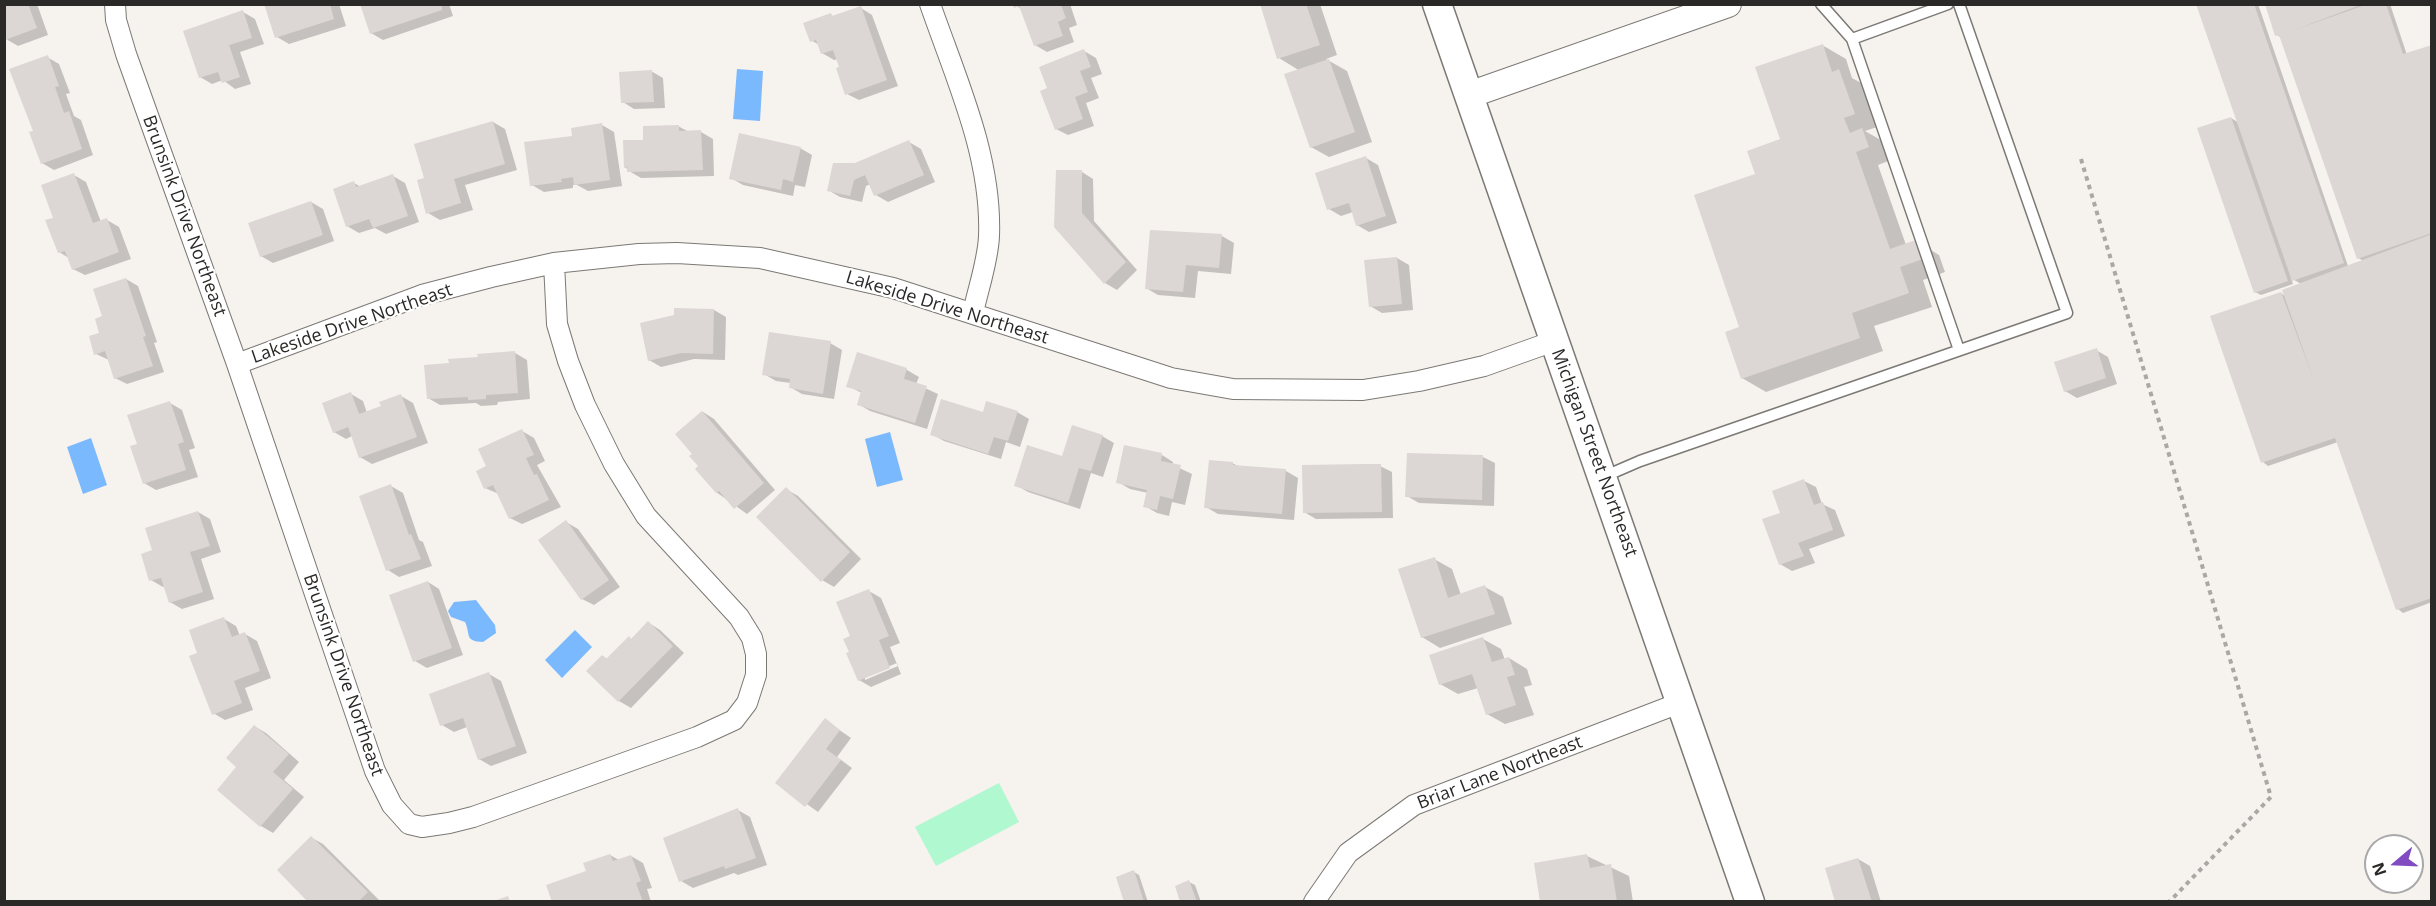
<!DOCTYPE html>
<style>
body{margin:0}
#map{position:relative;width:2436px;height:906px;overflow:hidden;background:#f6f2ee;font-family:"Open Sans",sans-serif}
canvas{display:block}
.frame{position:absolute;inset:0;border:6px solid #2b2928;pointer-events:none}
.north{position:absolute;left:2364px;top:834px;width:60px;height:60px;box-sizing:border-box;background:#fff;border:2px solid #aaa9a9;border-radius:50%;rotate:251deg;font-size:16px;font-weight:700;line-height:24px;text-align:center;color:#2b2928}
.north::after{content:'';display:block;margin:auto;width:21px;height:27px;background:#814bc2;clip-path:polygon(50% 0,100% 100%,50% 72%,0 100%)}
</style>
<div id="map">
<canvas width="2436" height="906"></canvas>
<div class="frame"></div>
<div class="north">N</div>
</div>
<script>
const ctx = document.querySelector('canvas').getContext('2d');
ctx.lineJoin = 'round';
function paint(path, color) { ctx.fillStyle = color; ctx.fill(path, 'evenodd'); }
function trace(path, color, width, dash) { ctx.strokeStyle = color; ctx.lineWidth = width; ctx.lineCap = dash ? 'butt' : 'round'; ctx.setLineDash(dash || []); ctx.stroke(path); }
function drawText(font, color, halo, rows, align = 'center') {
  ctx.font = font + ' "Open Sans",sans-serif'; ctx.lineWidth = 4.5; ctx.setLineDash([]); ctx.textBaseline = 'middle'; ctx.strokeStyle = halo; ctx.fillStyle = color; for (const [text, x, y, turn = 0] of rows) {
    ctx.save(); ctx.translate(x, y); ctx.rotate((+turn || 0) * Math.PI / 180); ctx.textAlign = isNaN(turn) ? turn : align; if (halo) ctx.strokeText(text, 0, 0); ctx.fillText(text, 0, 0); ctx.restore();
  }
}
paint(new Path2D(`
 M999,783L1019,822L936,866L915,827Z`), '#aff8d0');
paint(new Path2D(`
 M737,69L763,71L760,121L733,119Z
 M890,432L903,480L877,487L865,439Z
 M91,438L107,485L83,494L67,447Z
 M476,600L495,625L496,633L483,642C464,641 471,635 465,622L451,617L448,611L454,602Z
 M575,630L592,647L562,678L545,660Z`), '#7bb9fe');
paint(new Path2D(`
 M4,4H37L48,35L18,46L6,39Z
 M266,4H339L346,26L289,44L277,37Z
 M361,4H449L453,16L383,40L371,33Z
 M1015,4H1070L1077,25L1069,28L1074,42L1047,52L1035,45L1023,11Z
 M1261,4H1320L1337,55L1326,59L1347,71L1372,142L1329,157L1311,147L1300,71L1279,58Z
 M2198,4H2258L2348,266L2364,261L2358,258L2282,38L2277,35L2267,4H2390L2407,55L2432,47V602L2403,613L2398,609L2338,442L2268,466L2263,462L2281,293L2286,297L2301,284L2291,278L2293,284L2261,295L2255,292L2231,118L2239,123Z
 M861,8L872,15L898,86L859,100L847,94L838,59L834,60L822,53L819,45L811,40L831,15L835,17Z
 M243,12L255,19L264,44L240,52L251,84L235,89L223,80L212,84L200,77Z
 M1822,45L1846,59L1852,78L1863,84L1877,127L1865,131L1886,143L1891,160L1878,165L1906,245L1916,241L1939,255L1945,272L1923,280L1932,307L1874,326L1883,351L1766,392L1742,378L1741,328L1757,175L1782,140Z
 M1084,51L1096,58L1102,74L1091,78L1099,98L1086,103L1094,126L1068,135L1056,129Z
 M47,57L59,64L70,93L66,94L74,116L81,120L93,155L54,170L42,163L35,131Z
 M651,71L663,78L665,108L634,109L623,102Z
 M493,122L505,129L517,170L465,185L473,210L440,220L428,213L425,179Z
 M602,125L614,132L622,186L588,191L577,185H573V188L544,192L532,185L574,137Z
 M678,126L689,132H701L713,139L714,176L641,178L629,171L625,167L645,141Z
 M909,142L921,149L935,182L888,202L876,195L871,184L866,186L862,202L840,197L828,190L856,165Z
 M800,148L812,155L805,187L795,185L793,196L743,185L731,178Z
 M1366,158L1378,165L1397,223L1369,232L1357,225L1353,212L1341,216L1329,209Z
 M1082,172L1093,179L1094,221L1137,270L1117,290L1105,283L1056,226Z
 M74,175L86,182L101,222L107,220L119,227L131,259L85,275L73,269L69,258L59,252Z
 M393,176L405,183L419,222L386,234L375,228L359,233L347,226L354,183L361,187Z
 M311,202L323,209L334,241L273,263L261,256Z
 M1222,236L1234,243L1231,274L1198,271L1195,298L1158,295L1146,288Z
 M1397,258L1409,265L1413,310L1382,313L1370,306Z
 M126,279L138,286L157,342L154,343L164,372L127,384L115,378L109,360L96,354L104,317Z
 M714,310L726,317L725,360L694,359L661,367L649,360Z
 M830,343L842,350L834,399L802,394L790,387L791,383L776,381L764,374Z
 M2096,350L2108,357L2117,384L2077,398L2065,391Z
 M515,353L527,360L530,399L498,402L497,405L481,406L476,403L440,405L428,398Z
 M858,354L907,370L919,377L916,384L938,394L927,429L870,411L858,404L862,393L848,386Z
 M351,394L363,401L367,413L383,407L401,396L413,403L428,443L372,464L360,457L352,436L346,439L334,432Z
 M170,403L182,410L195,448L189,450L198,477L156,490L144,483L139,445Z
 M703,412L714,419L775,490L747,514L716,492L694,454Z
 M1017,412L1029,419L1020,447L1006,442L1001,459L944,441L932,434L984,414Z
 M522,431L534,438L545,461L537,465L561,507L522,524L510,518L499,494L485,488L488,467Z
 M1102,436L1114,443L1103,477L1091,473L1080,509L1028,492L1016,485Z
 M1408,454L1483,457L1495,463L1494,506L1419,503L1407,496Z
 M1162,455L1173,462V465L1192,474L1185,505L1172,502L1169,516L1157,513L1145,506L1148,493L1130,489L1118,482Z
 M1232,463L1238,466L1286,471L1298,478L1294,520L1218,514L1206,507Z
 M1380,466L1392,472L1393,518L1316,519L1304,512Z
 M1804,481L1816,487L1822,504L1835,510L1845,536L1809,549L1815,563L1792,571L1780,564L1782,514Z
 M391,486L403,493L419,540L423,542L432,566L399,577L388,570Z
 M786,489L798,496L861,559L834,587L822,580Z
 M198,512L210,519L221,552L201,559L214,599L182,609L170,602L165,586L163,587L151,580L154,551Z
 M566,522L578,529L620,587L594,605L582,599Z
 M1434,559L1452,569L1461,595L1485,587L1503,597L1512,624L1440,648L1422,637Z
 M428,582L439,589L463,655L427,668L415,661Z
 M869,591L881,598L900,643L890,647L901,674L871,687L859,680L851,653L852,637ZM897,663L898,666L865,680V676Z
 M224,619L236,626L240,636L245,634L257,641L271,678L245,688L253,710L225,720L213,713L199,654Z
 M649,623L660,630L684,653L631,708L619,701L603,656L608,660Z
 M1483,639L1501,649L1505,660L1509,658L1527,669L1532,685L1524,687L1534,715L1505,724L1487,714L1478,688L1458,694L1440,684Z
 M489,674L501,681L527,753L491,766L479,759L467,727L454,732L442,725Z
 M825,720L851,738L837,757L852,768L818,812L777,783Z
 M254,726L266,733L299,762L284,780L304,797L273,833L261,826L219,790L238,767Z
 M738,810L750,817L767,865L738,875L734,873L693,888L681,881L665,839Z
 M312,838L323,844L379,900L377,902H310Z
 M610,855L619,860L631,856L643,863L652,888L647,889L651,902H554Z
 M1587,856L1629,876L1633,902H1538L1542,901Z
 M1858,859L1870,866L1881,902H1837Z
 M1134,872L1139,875L1148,902H1125Z
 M1189,882L1195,885L1201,902H1182Z`), '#0003');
paint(new Path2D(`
 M4,4H28L37,28L5,40Z
 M264,4H330L334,19L275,38Z
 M360,4H441L442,10L370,34Z
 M1013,4L1061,5L1066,18L1058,22L1063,36L1034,46L1019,6L1014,8Z
 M1260,4H1306L1320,45L1277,59Z
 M2196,4H2254L2344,263L2292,281Z
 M2265,4H2363L2294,30L2368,4H2386L2403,54L2432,45V233L2357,259L2279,35L2275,36Z
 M861,6L887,80L845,95L836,68L839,67L833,50L821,54L816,40L810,42L803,23L831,13L832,16Z
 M243,10L252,38L229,45L240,77L222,83L218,72L199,78L183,31Z
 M1823,44L1832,72L1839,69L1855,114L1844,118L1850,133L1862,128L1869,147L1856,152L1890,249L1916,240L1923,259L1900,267L1909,293L1852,313L1860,338L1741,379L1725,332L1739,327L1694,195L1755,174L1747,151L1780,139L1755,67Z
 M1084,49L1091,67L1080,71L1088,92L1075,97L1083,119L1055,130L1040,91L1047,88L1039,67Z
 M48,55L59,86L55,87L64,113L69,111L82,149L41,164L29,132L33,131L9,69Z
 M1329,59L1355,132L1310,148L1284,74Z
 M652,70L654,102L621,103L619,72Z
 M2231,117L2288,281L2254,293L2197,128Z
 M493,121L505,164L454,179L461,203L426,214L417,180L424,178L414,144Z
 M602,123L610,180L574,185L573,177L561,179L562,182L530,186L524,142L572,136L571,128Z
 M679,125V131L701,130L703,170L627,172V167L624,168L623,140H643V126Z
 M739,133L801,147L793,182L783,179L781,190L729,179Z
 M909,140L924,175L874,196L865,175L854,180L850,196L827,191L833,163H855Z
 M1366,156L1386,216L1356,226L1349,203L1327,210L1315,173Z
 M1056,170H1082V213L1126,262L1104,284L1054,227Z
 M74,173L93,223L107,218L119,252L72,270L65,251L58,253L45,220L53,218L41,185Z
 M393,174L408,216L373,228L369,219L346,227L333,189L354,181L356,187Z
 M311,201L323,235L260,257L248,223Z
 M1150,230L1222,234L1219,268L1186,265L1183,292L1145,289Z
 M2432,234V598L2396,610L2335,438L2261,463L2210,316L2281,292L2315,383L2282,290Z
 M1397,257L1402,304L1369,307L1364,260Z
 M126,278L146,336L143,337L153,366L114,379L105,351L94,355L89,336L99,333L95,319L102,316L93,289Z
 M674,308L714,309L713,354L681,353L648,361L640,323L674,315Z
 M769,332L831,341L823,394L789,388L790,379L762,375Z
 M2097,348L2106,378L2064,392L2054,362Z
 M515,351L518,393L486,395V399L468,400V397L427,399L424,365L449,363L448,359L478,357L477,354Z
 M857,352L907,368L904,379L927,386L915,423L857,405L861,391L846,387Z
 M351,392L359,414L381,406L379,402L401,394L417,437L359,458L348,427L333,433L322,403Z
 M941,399L983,412L986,401L1018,411L1008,441L994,437L988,454L930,435Z
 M170,401L184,442L178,444L186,470L143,484L130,446L137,444L127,415Z
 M702,411L764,483L734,509L719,491L716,493L695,469L698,466L689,456L692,454L675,434Z
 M1072,425L1103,435L1091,471L1079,468L1068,503L1014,486L1027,445L1062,456Z
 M522,429L534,455L526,458L534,475L537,474L549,500L509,519L493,485L484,489L476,471L486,466L478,449Z
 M1124,445L1162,453L1161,461L1181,465L1173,499L1160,496L1157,510L1143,507L1147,490L1116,483Z
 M1407,453L1483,455L1482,500L1405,497Z
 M1209,460L1233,462V465L1286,469L1282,514L1204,508Z
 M1366,464H1381L1382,512L1303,513L1302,465Z
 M1804,479L1814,505L1823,502L1833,530L1798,543L1804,556L1779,565L1762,519L1780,513L1772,491Z
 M391,484L409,535L411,534L421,559L386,571L359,496Z
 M786,487L850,552L821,582L756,517Z
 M198,511L210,546L190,552L203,592L169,603L161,578L149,581L141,554L152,550L145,528Z
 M566,520L609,580L581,600L538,540Z
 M1435,557L1448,598L1485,585L1495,614L1421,638L1398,569Z
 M428,581L452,648L413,662L389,595Z
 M869,589L889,636L879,640L890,668L858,681L846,653L849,652L843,639L850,636L836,602Z
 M224,617L232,637L245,632L260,671L234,681L242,703L212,715L189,656L197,653L189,630Z
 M648,621L673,646L618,702L586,671L602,655L606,659L629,636L631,639Z
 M1483,637L1492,662L1509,657L1515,675L1507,677L1516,705L1486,715L1472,674L1439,685L1429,655Z
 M489,672L516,746L478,760L463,718L440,726L429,694Z
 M825,718L840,730L826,749L841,760L805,807L775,783Z
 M254,725L289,754L273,772L293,789L260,827L217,790L236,767L226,758Z
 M738,808L756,858L725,869L724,866L679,882L663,838Z
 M311,836L368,892L358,902H308L277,870Z
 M610,854L613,861L631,855L641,881L636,883L643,902H552L546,885L586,871L583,863Z
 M1587,854L1590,868L1611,864L1617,902H1540L1534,863Z
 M1858,858L1872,902H1835L1825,868Z
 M1134,870L1144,902H1124L1116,877Z
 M1189,880L1197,902H1180L1175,886Z
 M508,896L510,902H494V901Z`), '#dcd6d5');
const service = new Path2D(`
 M1821,4L1852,39L1959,350
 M1852,39L1948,4
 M1603,477L1640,461L2067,313L1959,4`);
const minor = new Path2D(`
 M115,4L116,20L126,54L237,364L375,771L392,805L409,824L422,827L449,823L473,817L697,737L734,720L747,703L756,675V654L752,638L739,617L646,516L614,464L585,405L568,361L557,324L554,263
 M930,4C956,79 992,156 989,236C988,261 978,289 973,313
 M237,364L422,295L491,277L554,263L639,254L677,253L760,258L893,288L1171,378L1233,389L1363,390L1419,381L1484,366L1554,341
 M1314,902L1348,853L1414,805L1682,702`);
const tertiary = new Path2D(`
 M1469,95L1728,4`);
const secondary = new Path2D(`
 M1437,4L1750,902`);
trace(service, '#7c7975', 13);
trace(minor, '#7c7975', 22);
trace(tertiary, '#7c7975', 28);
trace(secondary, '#7c7975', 31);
trace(new Path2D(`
 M2081,159L2271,797L2169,902`), '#aaa7a4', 4, [4.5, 4.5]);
trace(service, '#fff', 10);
trace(minor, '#fff', 20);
trace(tertiary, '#fff', 26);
trace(secondary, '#fff', 28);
drawText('18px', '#2b2928', '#fff', [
 ["Brunsink Drive Northeast",184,216,70],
 ["Lakeside Drive Northeast",947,308,17],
 ["Lakeside Drive Northeast",352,324,-19],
 ["Michigan Street Northeast",1594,453,70],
 ["Brunsink Drive Northeast",343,675,71],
 ["Briar Lane Northeast",1500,773,-21]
]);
</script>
